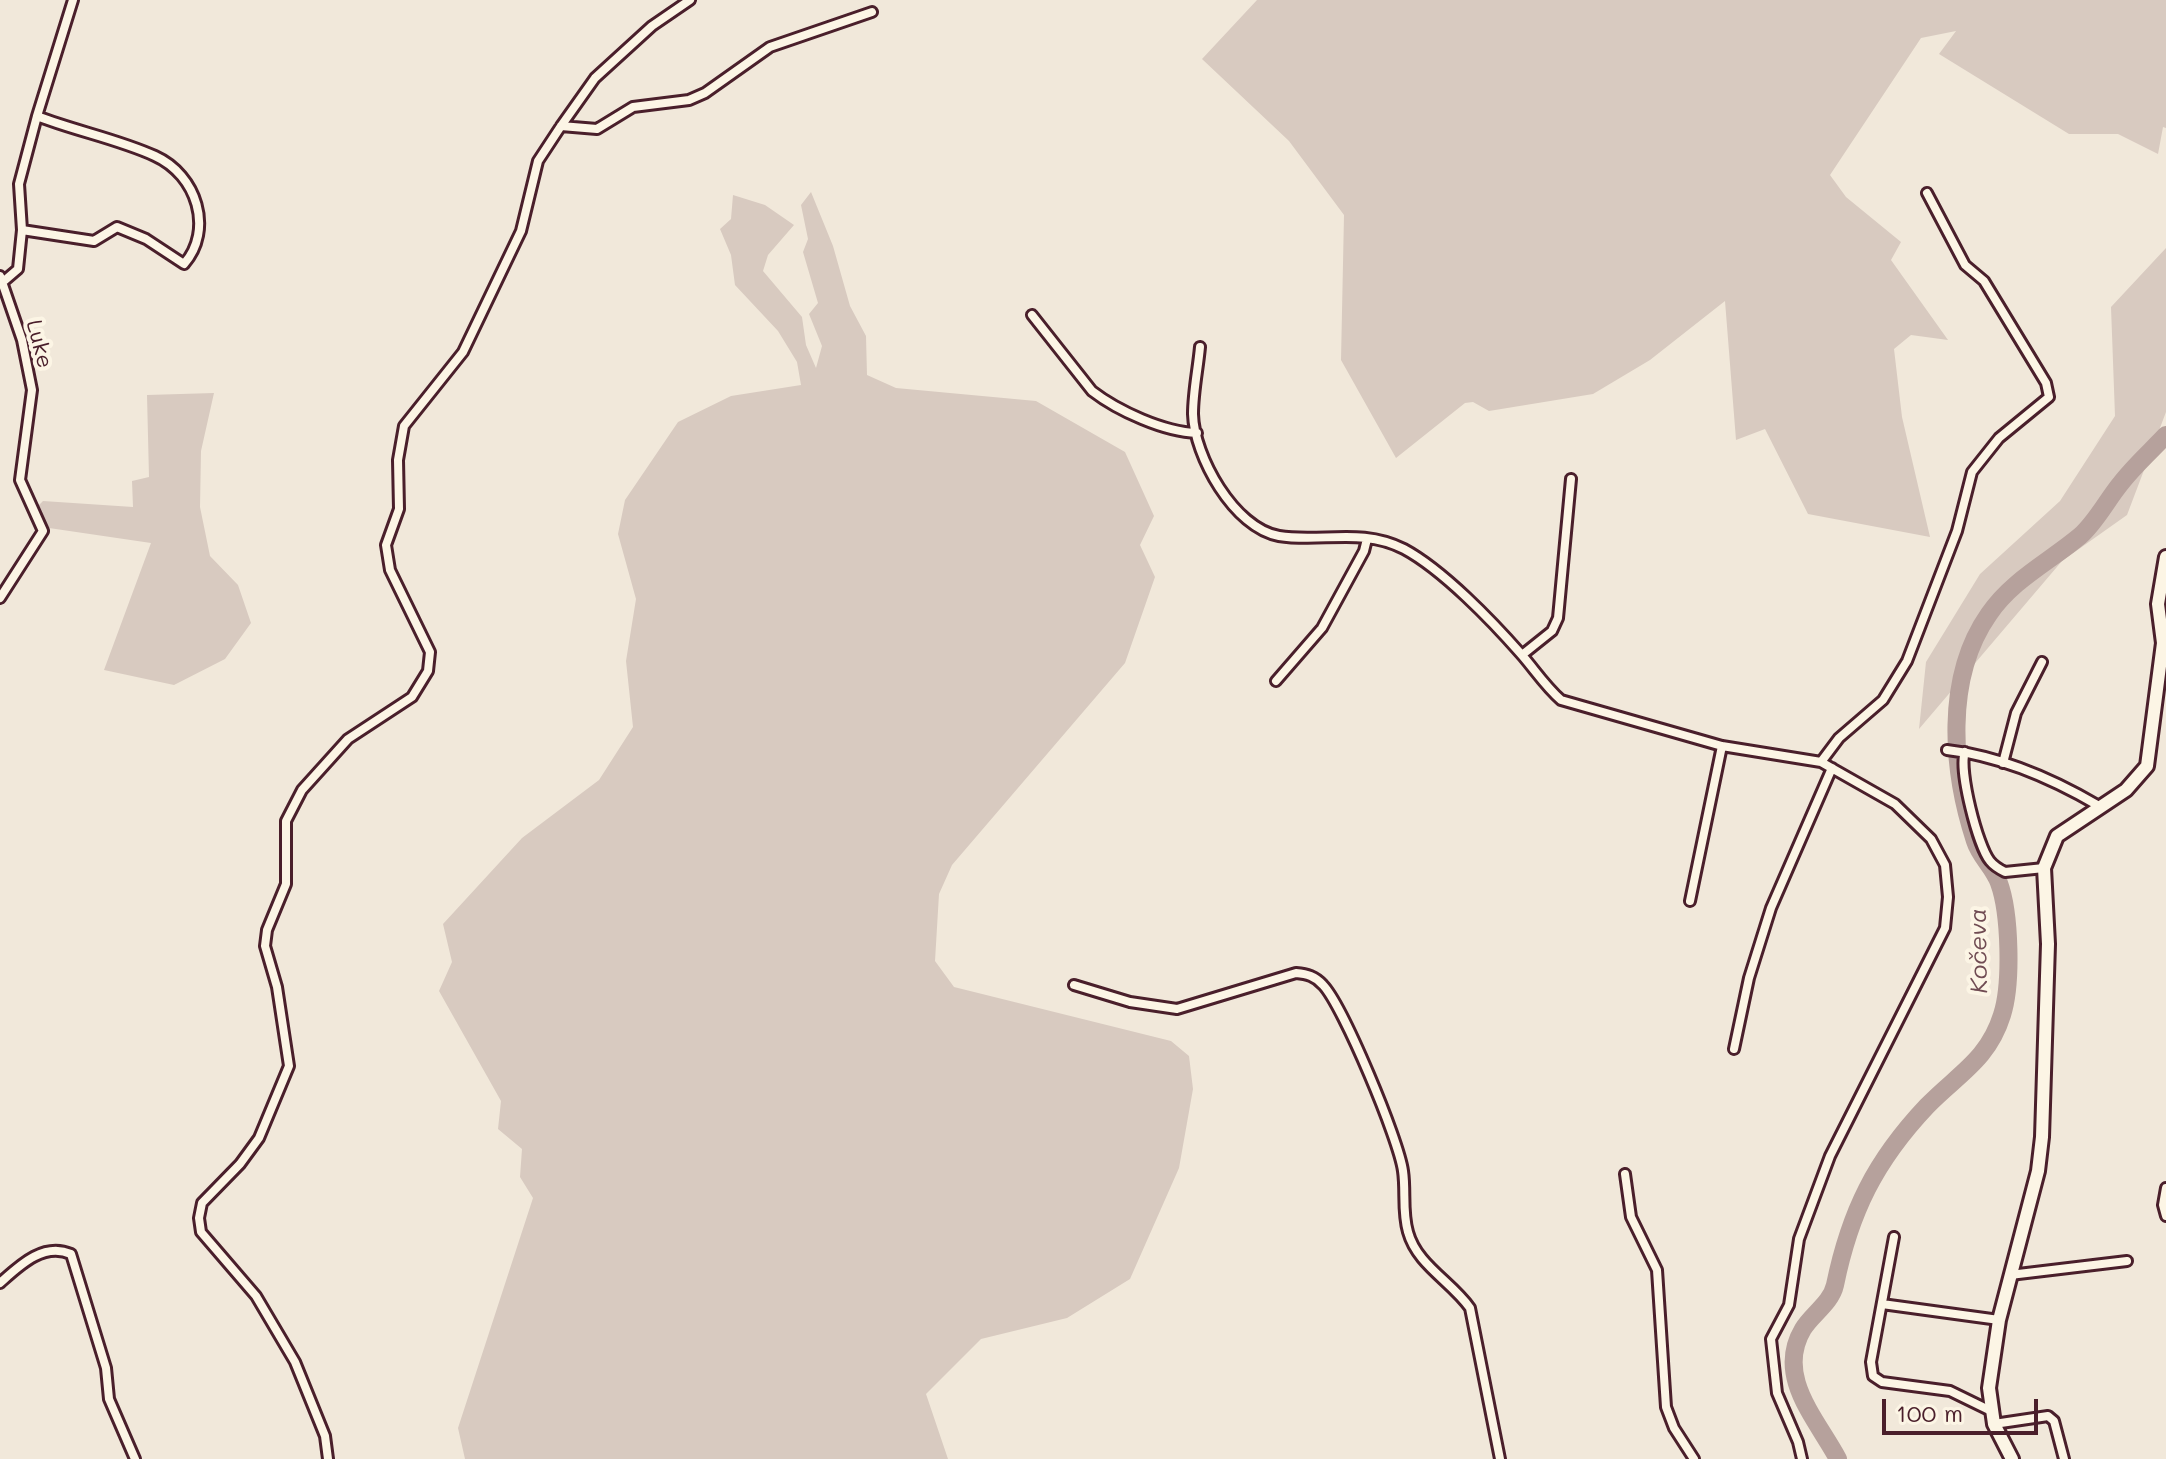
<!DOCTYPE html>
<meta charset="utf-8">
<style>
body{margin:0}
#map{position:relative;width:2166px;height:1459px;overflow:hidden;background:#f1e8da;font-family:Mali,sans-serif}
canvas{display:block}
.scale{position:absolute;left:1882px;top:1399px;width:156px;height:36px;box-sizing:border-box;border:4px solid #4a1f2b;border-top:0;padding-left:10px;font-size:24px;line-height:28px;white-space:nowrap;color:#4a1f2b;-webkit-text-stroke:6px #fcf5e5;paint-order:stroke}
</style>
<div id="map">
<canvas width="2166" height="1459"></canvas>
<div class="scale">100 m</div>
</div>
<script>
const ctx = document.querySelector('canvas').getContext('2d');
ctx.lineJoin = 'round';
function paint(path, color) { ctx.fillStyle = color; ctx.fill(path, 'evenodd'); }
function trace(path, color, width, dash) { ctx.strokeStyle = color; ctx.lineWidth = width; ctx.lineCap = dash ? 'butt' : 'round'; ctx.setLineDash(dash || []); ctx.stroke(path); }
function drawText(font, color, halo, rows, align = 'center') {
  ctx.font = font + ' Mali,sans-serif'; ctx.lineWidth = 8; ctx.setLineDash([]); ctx.textBaseline = 'middle'; ctx.strokeStyle = halo; ctx.fillStyle = color; for (const [text, x, y, turn = 0] of rows) {
    ctx.save(); ctx.translate(x, y); ctx.rotate((+turn || 0) * Math.PI / 180); ctx.textAlign = isNaN(turn) ? turn : align; if (halo) ctx.strokeText(text, 0, 0); ctx.fillText(text, 0, 0); ctx.restore();
  }
}
paint(new Path2D(`
 M1257,0H2166V128L2163,127L2158,154L2118,134H2069L1939,54L1956,31L1921,38L1830,175L1846,197L1901,242L1891,260L1948,340L1911,335L1894,349L1902,417L1930,537L1808,514L1765,429L1736,440L1725,301L1650,360L1593,394L1489,411L1473,402L1465,403L1396,458L1341,360L1344,215L1289,141L1202,59Z
 M811,192L833,246L850,306L866,336L867,375L896,388L1036,401L1125,452L1154,516L1140,545L1155,577L1125,663L952,865L939,894L935,961L954,987L1171,1041L1189,1056L1193,1089L1179,1168L1130,1279L1067,1318L981,1339L926,1394L948,1459H465L458,1428L533,1198L520,1177L522,1149L498,1129L501,1101L439,991L452,962L443,924L522,838L599,780L633,727L626,661L636,599L618,534L625,500L678,422L731,396L801,385L797,362L778,331L735,285L731,255L720,229L731,219L733,195L765,205L794,225L768,255L763,271L802,317L806,345L816,368L822,346L809,314L818,303L803,252L808,239L801,205Z
 M2166,248V412L2127,515L2062,561L1919,729L1926,662L1980,574L2060,501L2115,416L2111,307Z
 M214,393L201,451L200,507L210,556L238,585L251,623L225,659L174,685L104,670L151,543L49,528L37,507L43,501L133,507L132,481L149,477L147,395Z`), '#d8cac0');
trace(new Path2D(`
 M1838,1459C1816,1418 1775,1376 1803,1329C1812,1314 1831,1303 1835,1285C1850,1212 1875,1161 1927,1106C1958,1074 1988,1060 2002,1015C2012,984 2010,913 1999,883C1994,868 1980,857 1975,841C1952,771 1944,678 1989,614C2012,580 2049,562 2080,536C2096,522 2107,500 2121,483C2134,466 2151,451 2166,435`), '#b6a19c', 18);
const street = new Path2D(`
 M561,126L597,129L633,107L689,100L705,93L770,47L872,12
 M22,230L94,241L117,227L146,239L184,264C214,230 197,175 155,156C118,139 75,131 37,116L73,0
 M0,276L22,340L32,390L20,480L43,531L0,598
 M4,281L18,269L22,230L19,184L37,116
 M1032,315L1092,391C1118,411 1164,432 1197,433
 M1200,347C1198,369 1193,392 1193,414C1194,456 1234,528 1279,536C1321,543 1361,527 1404,549C1443,570 1492,621 1521,654C1535,670 1545,686 1561,700L1722,746L1821,762L1895,804L1931,839L1945,865L1948,897L1945,928L1830,1156L1799,1239L1789,1305L1771,1339L1777,1393L1798,1442L1802,1459
 M1522,655L1552,631L1558,618L1571,479
 M1276,681L1322,628L1364,551L1367,539
 M1947,750C2000,756 2053,779 2099,806
 M1965,752C1958,769 1978,847 1990,861C1994,866 1999,869 2005,872L2044,868
 M1821,762L1839,738L1883,700L1907,661L1957,531L1972,472L1999,438L2049,397L2046,383L1984,281L1965,265L1927,193
 M2003,763L2016,713L2042,662
 M1690,901L1722,746
 M1074,985L1130,1002L1177,1009L1296,973C1307,974 1315,976 1323,985C1343,1006 1399,1140 1403,1171C1406,1191 1402,1212 1408,1232C1417,1265 1451,1281 1470,1308L1500,1459
 M1734,1049L1749,978L1771,908L1832,768
 M1625,1174L1631,1217L1657,1270L1666,1407L1674,1428L1694,1459
 M2166,1188L2163,1205L2166,1216
 M1894,1237L1871,1362L1873,1376L1882,1382L1950,1391L1991,1411
 M2010,1275L2127,1261
 M0,1283C19,1266 43,1242 71,1254L106,1368L109,1399L135,1459
 M1882,1304L1999,1320
 M1994,1424L2048,1416L2054,1421L2064,1459
 M328,1459L325,1436L295,1362L256,1296L201,1232L199,1218L202,1203L240,1164L259,1138L289,1066L277,987L265,946L267,930L286,884V821L302,790L348,739L412,697L428,671L430,652L390,570L386,545L399,509L398,460L404,426L463,352L521,231L538,161L561,126L595,78L652,26L690,0`);
const secondary = new Path2D(`
 M2012,1459L1994,1424L1989,1388L1999,1320L2038,1171L2042,1137L2048,944L2044,868L2057,836L2126,790L2147,766L2163,643L2158,604L2166,557`);
trace(street, '#4a1f2b', 14);
trace(secondary, '#4a1f2b', 18);
trace(street, '#fcf5e5', 8);
trace(secondary, '#fcf5e5', 12);
drawText('22px', '#4a1f2b', '#fcf5e5', [
 ["Luke",39,344,75]
]);
drawText('italic 24px', '#704c53', '#fcf5e5', [
 ["Kočeva",1979,951,-91]
]);
</script>
